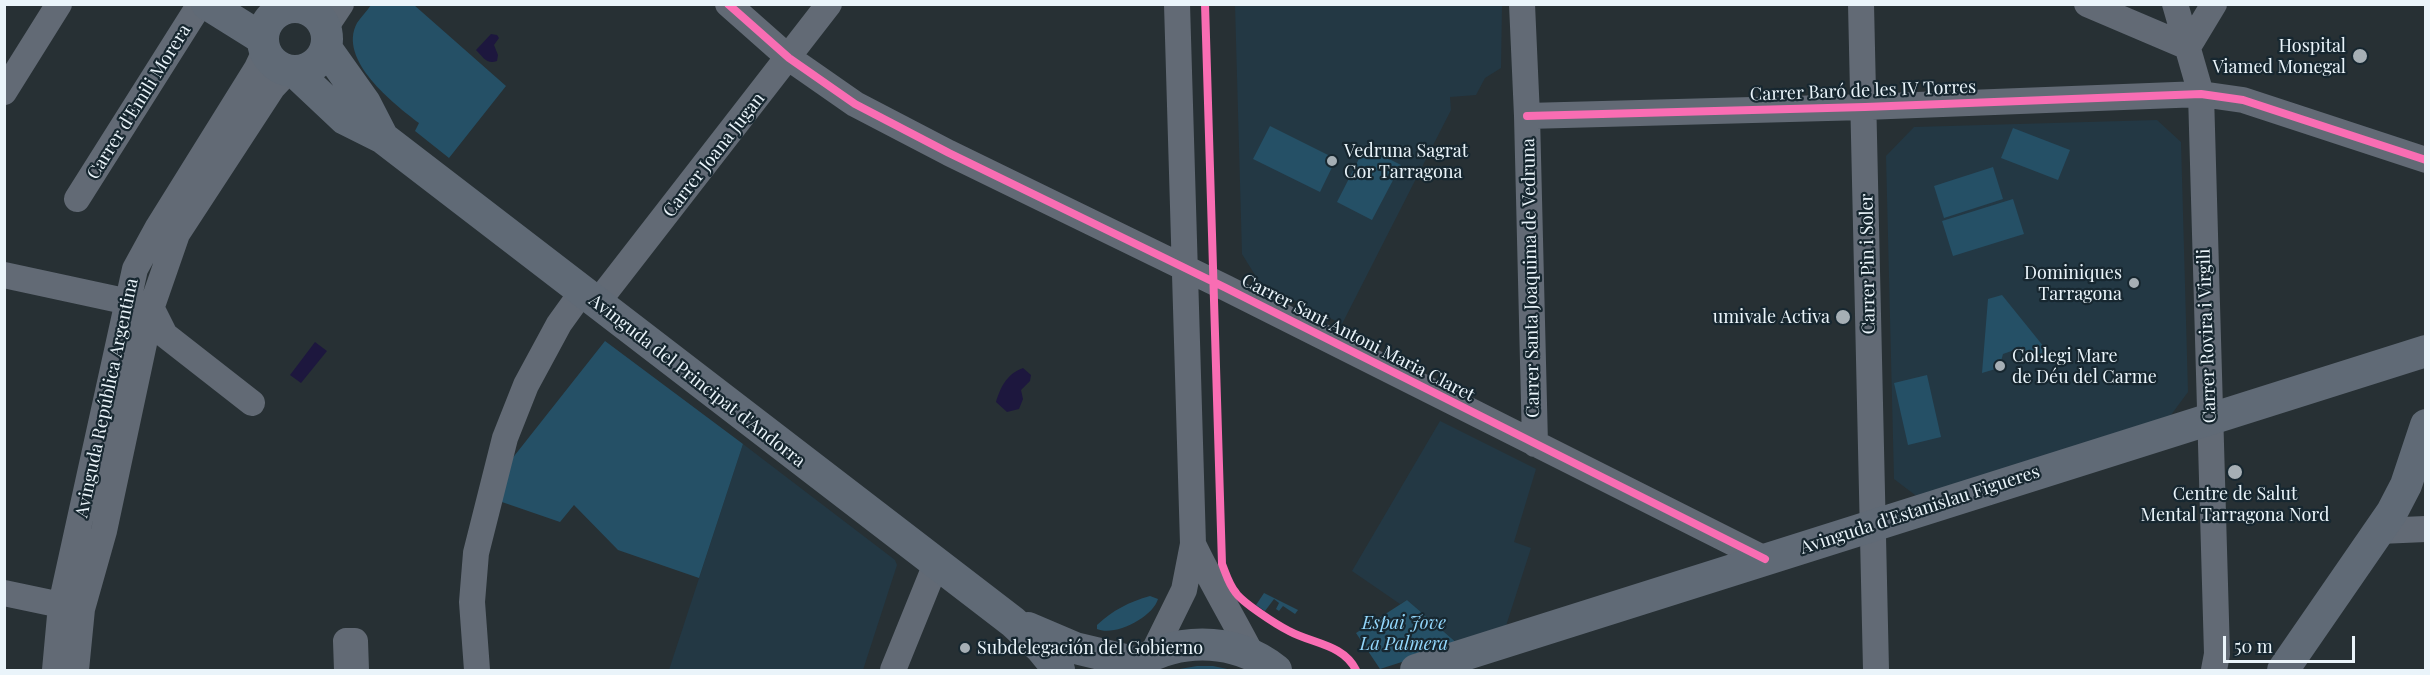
<!DOCTYPE html>
<meta charset="utf-8">
<style>
body{margin:0}
#map{position:relative;width:2430px;height:675px;overflow:hidden;background:#273034;font-family:"Playfair Display",serif}
canvas{display:block}
.frame{position:absolute;inset:0;border:6px solid #eaf4fa;pointer-events:none}
.scale{position:absolute;left:2223px;top:636px;width:132px;height:27px;box-sizing:border-box;border:3px solid #eaf4fa;border-top:0;padding-left:8px;font-size:18px;line-height:21px;white-space:nowrap;color:#eaf4fa;-webkit-text-stroke:4px #172730;paint-order:stroke}
</style>
<div id="map">
<canvas width="2430" height="675"></canvas>
<div class="frame"></div>
<div class="scale">50 m</div>
</div>
<script>
const ctx = document.querySelector('canvas').getContext('2d');
ctx.lineJoin = 'round';
function paint(path, color) { ctx.fillStyle = color; ctx.fill(path, 'evenodd'); }
function trace(path, color, width, dash) { ctx.strokeStyle = color; ctx.lineWidth = width; ctx.lineCap = dash ? 'butt' : 'round'; ctx.setLineDash(dash || []); ctx.stroke(path); }
function drawText(font, color, halo, rows, align = 'center') {
  ctx.font = font + ' "Playfair Display",serif'; ctx.lineWidth = 4.5; ctx.setLineDash([]); ctx.textBaseline = 'middle'; ctx.strokeStyle = halo; ctx.fillStyle = color; for (const [text, x, y, turn = 0] of rows) {
    ctx.save(); ctx.translate(x, y); ctx.rotate((+turn || 0) * Math.PI / 180); ctx.textAlign = isNaN(turn) ? turn : align; if (halo) ctx.strokeText(text, 0, 0); ctx.fillText(text, 0, 0); ctx.restore();
  }
}
paint(new Path2D(`
 M1235,5H1502L1501,68L1485,78L1476,95L1450,97L1451,110L1342,324L1260,283L1242,254Z
 M2157,120L2181,142L2188,392L2168,419L1919,498L1894,479L1886,156L1914,127Z
 M1440,421L1536,469L1514,542L1531,548L1505,629L1458,644L1407,600L1400,604L1352,571Z
 M743,444L895,560L897,565L863,670H669Z`), '#233844');
paint(new Path2D(`
 M371,5H414L506,86L449,158L415,131L419,123C394,104 337,60 357,23C361,17 367,11 371,5Z
 M1270,126L1336,159L1320,192L1253,159Z
 M2013,128L2070,150L2058,180L2001,158Z
 M1365,147L1401,165L1372,220L1337,202Z
 M1993,167L2003,199L1944,218L1934,186Z
 M2013,199L2024,234L1953,256L1942,221Z
 M2002,295L2048,352L2033,357L2020,348L2003,354L1999,368L1982,373L1988,299Z
 M605,341L743,444L699,578L618,550L574,505L560,522L499,501L511,460Z
 M1927,375L1941,437L1908,445L1894,383Z
 M1264,593L1298,610L1295,614L1283,606L1279,611L1276,609L1279,603L1274,599L1265,611L1256,605Z
 M1150,596L1158,599C1153,617 1115,637 1097,629V625C1113,610 1129,602 1150,596Z
 M1407,600L1458,644L1380,669L1356,633Z
 M1197,666H1213L1232,670H1174Z`), '#255066');
paint(new Path2D(`
 M491,34L497,35L499,38L494,45L498,55L497,61C487,65 483,57 476,50Z
 M315,342L327,351L301,383L290,375Z
 M1023,368L1031,375L1030,381L1021,390L1023,399L1019,409L1007,412L996,402C1001,386 1007,374 1023,368Z`), '#1d173e');
trace(new Path2D(`
 M728,4L789,58L855,104L949,153L1226,288L1765,559
 M1522,4L1527,116L1535,444
 M1861,4L1876,670
 M2087,4L2188,47L2214,4
 M2175,4L2201,94L2217,654L2214,670
 M299,7L301,4
 M325,28L341,4
 M4,92L59,4
 M1527,116L1865,107L2201,94L2243,100L2426,160
 M77,199L200,4
 M4,275L129,302
 M597,303L829,4
 M152,309L165,335L252,403
 M2379,531L2426,529
 M1193,544C1211,582 1233,618 1252,655
 M4,593L61,605
 M1152,655L1184,590L1193,544L1177,4
 M55,670L61,605L135,269L158,227L257,68L265,51
 M76,670L82,609L104,531L152,306L177,234L273,87L288,71
 M347,670L346,641H355L356,670
 M477,670L472,602L476,553L505,438L526,385L559,324L582,292
 M893,670L936,564`), '#626a75', 26);
trace(new Path2D(`
 M207,4L263,39
 M263 39a32 32 0 1 1 64 0a32 32 0 1 1-64 0Z
 M326,48L365,103L383,138
 M294,71L345,119L383,138L1013,622L1041,648L1059,670
 M1028,628L1075,648L1138,663
 M1128,670C1172,636 1233,636 1276,670
 M1416,670L2426,351
 M2283,670L2392,512L2406,485L2426,425`), '#606a76', 32);
trace(new Path2D(`
 M728,4L789,58L855,104L949,153L1226,288L1765,559
 M1205,4L1222,564C1226,574 1229,585 1236,593C1243,603 1277,625 1289,631C1313,644 1343,644 1356,670
 M1527,116L1865,107L2201,94L2243,100L2426,160`), '#f96db3', 8);
for (const [x, y, r, color] of [
 [2360,56,8,"#a6afb5"],
 [1332,161,6,"#a6afb5"],
 [2134,283,6,"#a6afb5"],
 [1843,317,8,"#a6afb5"],
 [2000,366,6,"#a6afb5"],
 [2235,472,8,"#a6afb5"],
 [965,648,6,"#a6afb5"]
]) { const dot = new Path2D(); dot.arc(x, y, r, 0, 2 * Math.PI); ctx.fillStyle = color; ctx.fill(dot); trace(dot, '#172730', 2); }
drawText('18px', '#eaf4fa', '#172730', [
 ["Hospital",2346,46],
 ["Viamed Monegal",2346,67],
 ["Vedruna Sagrat",1344,151,"left"],
 ["Cor Tarragona",1344,172,"left"],
 ["Dominiques",2122,273],
 ["Tarragona",2122,294],
 ["umivale Activa",1830,317],
 ["Col·legi Mare",2012,356,"left"],
 ["de Déu del Carme",2012,377,"left"],
 ["Centre de Salut",2235,494,"center"],
 ["Mental Tarragona Nord",2235,515,"center"],
 ["Subdelegación del Gobierno",977,648,"left"]
], 'right');
drawText('18px', '#eaf4fa', '#172730', [
 ["Carrer Baró de les IV Torres",1863,91,-2],
 ["Carrer d'Emili Morera",139,102,-58],
 ["Carrer Joana Jugan",714,155,-52],
 ["Carrer Pin i Soler",1868,264,-91],
 ["Carrer Santa Joaquima de Vedruna",1531,278,-91],
 ["Carrer Rovira i Virgili",2207,336,-92],
 ["Carrer Sant Antoni Maria Claret",1358,338,27],
 ["Avinguda del Principat d'Andorra",697,381,38],
 ["Avinguda República Argentina",107,398,-78],
 ["Avinguda d'Estanislau Figueres",1920,510,-18]
]);
drawText('italic 18px', '#93d7fc', '#172730', [
 ["Espai Jove",1404,623],
 ["La Palmera",1404,644]
]);
</script>
